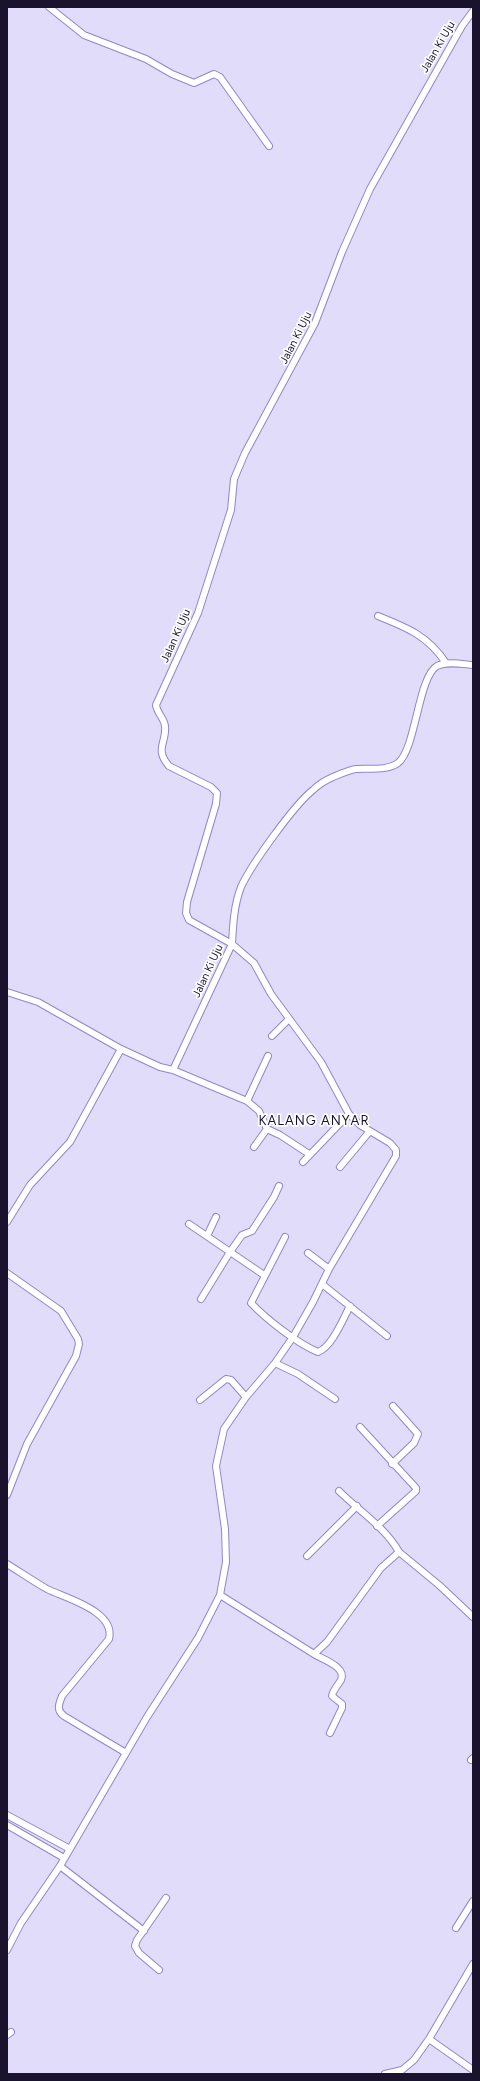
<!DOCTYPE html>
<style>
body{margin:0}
#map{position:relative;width:480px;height:2081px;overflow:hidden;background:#e0dcfa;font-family:Figtree,sans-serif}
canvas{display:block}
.frame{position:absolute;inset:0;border:8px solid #19132d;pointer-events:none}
</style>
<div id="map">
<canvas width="480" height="2081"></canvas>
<div class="frame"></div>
</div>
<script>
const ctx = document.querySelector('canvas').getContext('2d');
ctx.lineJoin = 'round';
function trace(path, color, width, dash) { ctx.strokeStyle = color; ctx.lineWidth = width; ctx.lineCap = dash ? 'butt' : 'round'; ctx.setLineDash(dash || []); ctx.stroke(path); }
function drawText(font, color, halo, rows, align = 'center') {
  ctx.font = font + ' Figtree,sans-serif'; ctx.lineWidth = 3.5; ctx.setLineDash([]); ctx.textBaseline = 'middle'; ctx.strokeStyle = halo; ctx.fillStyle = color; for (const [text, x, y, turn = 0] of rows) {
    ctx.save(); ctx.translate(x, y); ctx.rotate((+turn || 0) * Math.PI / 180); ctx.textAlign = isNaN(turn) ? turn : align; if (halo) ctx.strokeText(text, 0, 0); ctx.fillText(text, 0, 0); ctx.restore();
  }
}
const street = new Path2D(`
 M49,7L84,35L146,59L172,74L194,83L214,74L220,77L269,146
 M378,616C408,628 428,636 446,663
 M7,992L38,1002L121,1049L160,1067L173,1070L232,944L189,920L186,913L187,902L216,804L217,793L211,787L169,766C154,749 167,742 165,726C164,718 157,713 156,705L198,613L231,510L234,479L245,453L315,323L342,252L370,189L462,26L473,11
 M272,1036L289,1019
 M173,1070L247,1101L268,1056
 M247,1101L259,1111L267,1129L254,1147
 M267,1129L280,1135L309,1154
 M303,1162L349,1114
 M340,1167L370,1131
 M7,1222L30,1185L70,1142L121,1049
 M189,1224L264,1275
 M207,1236L216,1217
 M285,1237L251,1303C266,1319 298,1344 318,1352C332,1347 343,1319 350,1306
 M308,1253L329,1269
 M7,1273L61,1311L78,1339L79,1344L76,1356L27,1444L7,1495
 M322,1284L387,1336
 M201,1299L230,1252L242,1235L252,1231L274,1197L279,1186
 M275,1363L298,1374L335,1399
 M200,1400L226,1379L231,1380L246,1397
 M360,1427L416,1488V1491L377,1526
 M392,1464L414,1443L418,1434L393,1406
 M339,1491C359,1511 385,1527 399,1552
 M307,1556L357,1506
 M7,1564C20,1572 33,1581 47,1589C65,1598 116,1611 109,1639L62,1696C59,1704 56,1710 64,1716L126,1753
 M220,1595L314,1654L327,1642L381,1568L399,1552L439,1585L473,1617
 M314,1654C322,1659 347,1667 341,1680C338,1685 333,1690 332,1696L342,1704V1708L330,1733
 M471,1760L473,1758
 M7,1815L70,1849
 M7,1825L64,1858
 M60,1866L144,1931
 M456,1928L473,1901
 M7,1950L21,1923L60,1866L147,1717L198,1638L220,1595L226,1562L225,1529L216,1466L224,1429L246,1397L275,1363L293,1337L313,1302L329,1269L396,1156V1150L390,1143L360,1125L349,1114L321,1062L271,994L254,963L232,944C233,925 234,905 241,887C251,865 294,805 313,790C318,785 326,780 333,777C340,774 349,770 356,769C369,768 387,771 398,763C416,749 418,677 437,666C447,661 462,664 473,665
 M159,1970L139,1953L135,1946L137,1940L166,1898
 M7,2035L11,2032
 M429,2039L473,2070
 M385,2074L402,2070L414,2060L429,2039L473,1964`);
trace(street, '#9286ca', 8);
trace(street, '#fff', 6);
drawText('11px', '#19132d', '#fff', [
 ["Jalan Ki Uju",438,47,-60],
 ["Jalan Ki Uju",296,338,-63],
 ["Jalan Ki Uju",176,636,-66],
 ["Jalan Ki Uju",208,971,-65]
]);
ctx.letterSpacing = '1px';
drawText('13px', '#19132d', '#fff', [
 ["KALANG ANYAR",314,1121]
]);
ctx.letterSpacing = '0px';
</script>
